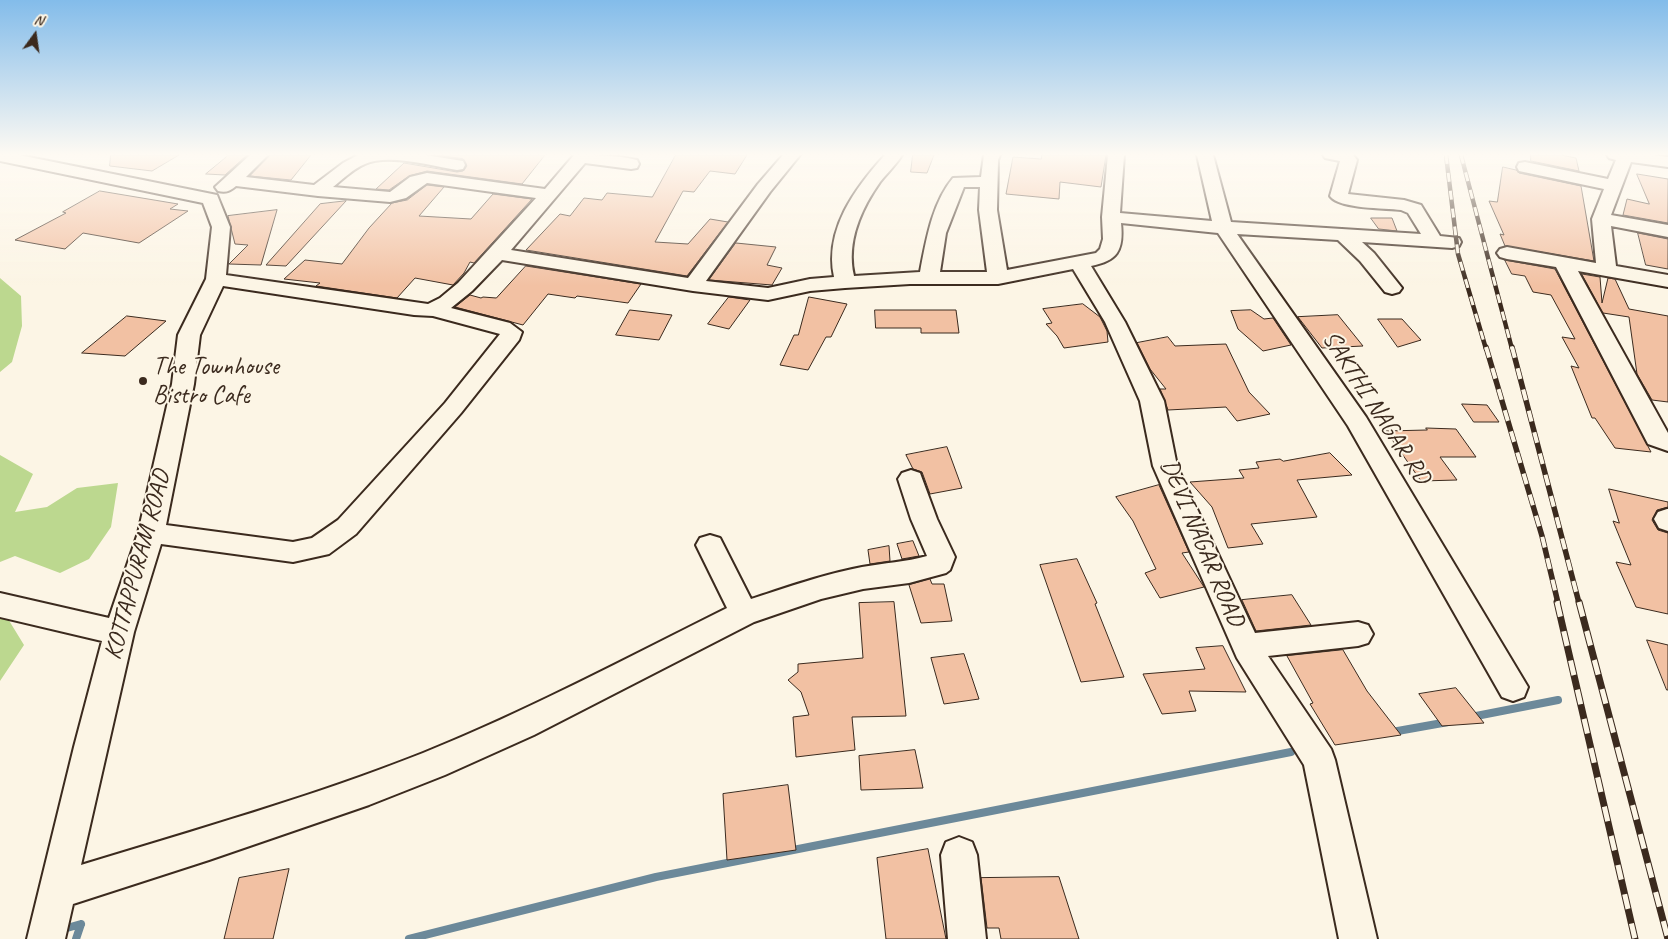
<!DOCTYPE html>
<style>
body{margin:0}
#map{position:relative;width:1668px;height:939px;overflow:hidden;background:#fcf5e5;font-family:Caveat,sans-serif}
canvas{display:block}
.north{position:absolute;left:10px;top:10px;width:50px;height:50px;-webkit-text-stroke:4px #fcf5e5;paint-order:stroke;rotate:14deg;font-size:14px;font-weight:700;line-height:20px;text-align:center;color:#3b2a1e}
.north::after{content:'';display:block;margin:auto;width:18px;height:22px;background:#3b2a1e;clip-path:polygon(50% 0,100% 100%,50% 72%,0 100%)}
</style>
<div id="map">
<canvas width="1668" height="939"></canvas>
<div class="north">N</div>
</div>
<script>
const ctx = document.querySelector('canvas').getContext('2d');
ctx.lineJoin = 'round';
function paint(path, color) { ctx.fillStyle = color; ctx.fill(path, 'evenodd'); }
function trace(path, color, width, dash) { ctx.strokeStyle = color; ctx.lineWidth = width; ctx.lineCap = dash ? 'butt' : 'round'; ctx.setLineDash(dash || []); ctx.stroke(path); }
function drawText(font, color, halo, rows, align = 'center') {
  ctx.font = font + ' Caveat,sans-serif'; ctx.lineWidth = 4; ctx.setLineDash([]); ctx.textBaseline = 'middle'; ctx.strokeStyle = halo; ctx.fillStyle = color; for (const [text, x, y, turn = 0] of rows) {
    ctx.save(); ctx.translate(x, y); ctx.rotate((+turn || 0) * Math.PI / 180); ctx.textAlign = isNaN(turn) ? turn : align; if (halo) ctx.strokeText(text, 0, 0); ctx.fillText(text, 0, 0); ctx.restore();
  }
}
paint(new Path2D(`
 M0,278L21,296L22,326L12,362L0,372Z
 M0,455L33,474L15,512L47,507L77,488L118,483L111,527L89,559L60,573L15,556L0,562Z
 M0,612L5,614L24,645L0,681Z`), '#bcd88f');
trace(new Path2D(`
 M1471,717L1558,700
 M1392,732L1448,722
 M60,930L81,924
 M76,939L81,924
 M409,939L656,877L1291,752`), '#6c899a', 8);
const building = new Path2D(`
 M111,155H179L152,171L110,166Z
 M229,155H247L225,175L206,174Z
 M270,155H311L291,180L250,176Z
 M437,155H545L522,184L427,171L409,176L389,190L376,189L404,163L457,172L463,171L467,166L463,159Z
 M676,155H747L735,174L710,171L694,192L683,191L655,242L688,244L710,219L728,222L687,276L526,250L560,214L570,216L584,198L602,200L607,193L652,197Z
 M913,155H934L927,173L911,172Z
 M1042,155H1106L1101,187L1060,182L1059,199L1006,194L1013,157L1041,159Z
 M1531,155H1561L1576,158L1579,171L1531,161Z
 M1503,167L1516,170L1519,173L1581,186L1594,261L1505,246L1500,234L1504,235L1489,201L1497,202Z
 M1637,174L1668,179V223L1623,215L1627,199L1649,204Z
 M427,185L444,187L419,216L471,219L493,194L532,199L474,263L470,262L464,273L453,285L415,278L397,298L316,286L320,283L284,279L305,260L342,264L369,228L392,203L407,200Z
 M100,191L178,204L170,209L188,211L139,243L83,233L65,249L15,240L66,213L63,212Z
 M346,201L286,266L266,265L320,204Z
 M277,210L261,265L229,264L248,245L235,244L228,216Z
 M1371,218H1392L1397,231L1379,229Z
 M1638,233L1668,239V269L1646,265Z
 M736,243L776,247L767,265L782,268L772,285L709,280Z
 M1505,260L1555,269L1651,452L1615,448L1595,418H1592L1571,366L1579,368L1562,337L1575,339L1551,295L1533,292L1525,276L1512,274Z
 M526,266L641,284L628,303L577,296L575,298L548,294L523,325L455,307L470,295L481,298L483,297L496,298Z
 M1582,274L1600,277L1602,303L1608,278L1615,279L1629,309L1668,316V402L1652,400L1637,374L1629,317L1603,313Z
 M729,297L750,300L729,329L708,324Z
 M809,297L847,304L831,337H826L808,370L780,365L794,335H798Z
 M1083,304L1100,317L1107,331L1108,342L1064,348L1057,336L1046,324L1052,323L1043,309Z
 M630,310L672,315L659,340L616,335Z
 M875,310H956L959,333H921V328H876Z
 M1251,310L1264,319L1273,318L1291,345L1263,351L1238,329L1231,311Z
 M1338,315L1363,346L1322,348L1298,317Z
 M127,316L166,321L125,356L82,353Z
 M1378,319H1402L1421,340L1398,347Z
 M1168,337L1175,346L1226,344L1249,392L1270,414L1237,421L1226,407L1168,410L1160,389H1166L1150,369L1137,343Z
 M1462,404L1487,405L1499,422H1474Z
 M1426,428L1456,429L1476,457H1440L1457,480L1421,481L1386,431L1427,430Z
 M947,447L962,488L930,494L922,472L913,469L906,455Z
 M1330,453L1352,475L1297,480L1317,517L1251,524L1263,544L1228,548L1212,507L1190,482L1244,478L1239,470L1259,468L1256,462L1280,459L1283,461Z
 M1159,485L1189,552L1182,553L1204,587L1160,598L1145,573L1156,569L1133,521L1116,497Z
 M1609,489L1668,502V507L1657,510L1652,520L1658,530L1668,533V614L1636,607L1616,562L1631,565L1613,521L1619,523Z
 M913,541L919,556L902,559L897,544Z
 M889,546L890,561L870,564L868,550Z
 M1077,559L1097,603L1095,604L1124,677L1081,682L1040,565Z
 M930,579L932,584H944L952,621L921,623L909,585Z
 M1292,595L1311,625L1256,631L1242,600Z
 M894,602L906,716L852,717L855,750L796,757L793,717L809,715L801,692L788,680L798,672V664L863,658L859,603Z
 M1647,640L1668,645V690H1667Z
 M1223,646L1246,692L1189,691L1196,711L1162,714L1143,674L1205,669L1196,648Z
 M1343,650L1367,691L1401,735L1335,745L1310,704L1313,703L1287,656Z
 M964,654L979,699L944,704L931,658Z
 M1456,688L1484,723L1442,726L1419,694Z
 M915,750L923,788L861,790L859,756Z
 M788,785L796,850L727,860L723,794Z
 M928,849L946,939H886L877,858Z
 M289,869L273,939H224L239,878Z
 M1059,877L1079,939H1001L999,928H987L981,878Z`);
paint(building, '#f2c1a3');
trace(building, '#3b2a1e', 1);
const minor = new Path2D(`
 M0,155H19L217,195L230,227L226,275L428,304L440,298L458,283L536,198L427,183L406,198L390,202L318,196L236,186C230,191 226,193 218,191L215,187L250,155H268L246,177L314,185L343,163L358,155H425L463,161L465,165L463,169L457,170C432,166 388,153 365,164C353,169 343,179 333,187L390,192L410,177L427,173L545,189L574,155C595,155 616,155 637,160L639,164L637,168L631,169L585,163L511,250L688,278L758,184L783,155H800L770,192L706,281L768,288L810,279L834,277C824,230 855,188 885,155H902C896,165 887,173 880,182C861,209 846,242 854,276L920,272C926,241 932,203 953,178L981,177L984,155H1000L998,160L997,210L1007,270L1096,253L1100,249L1103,239L1102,217L1108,155H1124L1120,213L1212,221L1197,155H1213L1231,222L1421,234L1408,213L1401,210C1385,208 1339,209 1330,196L1340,161L1325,158L1323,155H1353L1357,160L1348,194L1404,200L1421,205L1440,236L1459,238L1461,242L1459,246L1452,248L1362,242L1374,253L1402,288L1399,292L1392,294L1385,292L1360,261L1338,240L1237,234L1366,417L1528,687L1524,697L1513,701L1502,697L1348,426L1218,233L1121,223C1124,251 1117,261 1091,266L1125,322L1164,401L1177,466L1255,633L1358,622L1368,625L1373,634L1368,643L1358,646L1268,656L1331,749L1335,760L1377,939H1339L1304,765L1237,658L1153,466L1140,401L1105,322L1073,269L998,284H910L845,288L810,291L768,300L693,291L502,260L472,291L451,308L510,323L522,332L519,340L461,413L356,534L329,554L293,562L161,544L134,632L81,865C195,830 312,797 423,753C527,711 627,658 727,608L696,545L700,538L710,535L720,538L751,599C788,587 825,574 862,567C884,563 906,562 927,556L911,519L898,479L902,473L911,470L920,473L937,519L955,557L950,570L946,573L909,583L863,589L821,599L754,622L534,735L445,775L369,805L209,860L73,904L65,939H27L74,747L102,641L0,617V593L109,618L138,533L172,384L178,335L206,279L212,227L203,203L0,161ZM964,187H980L979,210L987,272H940L946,233ZM223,286L414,315L433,316L500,334L445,403L338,520L312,538L293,542L166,525L194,384L200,335Z
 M1607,155H1652L1668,157V167L1631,162L1611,215L1668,225V237L1611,226L1616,266L1668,275V287L1578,271L1668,433V451L1648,444L1556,267L1507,259L1500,257L1497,253L1500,249L1507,247L1596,263L1592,219L1604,189L1519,171L1517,167L1519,163L1525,162L1608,179L1616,160L1609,158Z
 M1667,509H1668V531L1659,528L1654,519L1658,512Z
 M959,837L972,842L977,855L986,939H948L941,855L946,842Z`);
trace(minor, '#3b2a1e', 4);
paint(minor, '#fcf5e5');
const railFar2 = new Path2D(`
 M1446,155L1458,254L1486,349
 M1461,155L1512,349`);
const railFar1 = new Path2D(`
 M1486,347L1542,536L1558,603
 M1512,347L1579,603`);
const rail = new Path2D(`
 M1557,602L1635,939
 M1579,602L1668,939`);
trace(railFar2, '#3b2a1e', 4.5);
trace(railFar1, '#3b2a1e', 5.5);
trace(rail, '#3b2a1e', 7);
trace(railFar2, '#fcf5e5', 3, [9]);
trace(railFar1, '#fcf5e5', 4, [11]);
trace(rail, '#fcf5e5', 5, [15]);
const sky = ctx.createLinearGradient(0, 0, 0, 286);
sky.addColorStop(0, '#83bcea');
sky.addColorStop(0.54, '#fefaf3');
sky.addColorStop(1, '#fefaf300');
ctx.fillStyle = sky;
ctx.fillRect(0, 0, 1668, 286);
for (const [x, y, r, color] of [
 [143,381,5,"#3b2a1e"]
]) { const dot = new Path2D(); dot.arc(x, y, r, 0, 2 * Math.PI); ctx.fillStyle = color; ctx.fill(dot); trace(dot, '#fcf5e5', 2); }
drawText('25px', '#3b2a1e', '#fcf5e5', [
 ["The Townhouse",153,367],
 ["Bistro Cafe",153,396]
], 'left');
drawText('25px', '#3b2a1e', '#fcf5e5', [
 ["SAKTHI NAGAR RD",1376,408,57],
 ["DEVI NAGAR ROAD",1202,543,67],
 ["KOTTAPPURAM ROAD",138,565,-75]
]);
</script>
